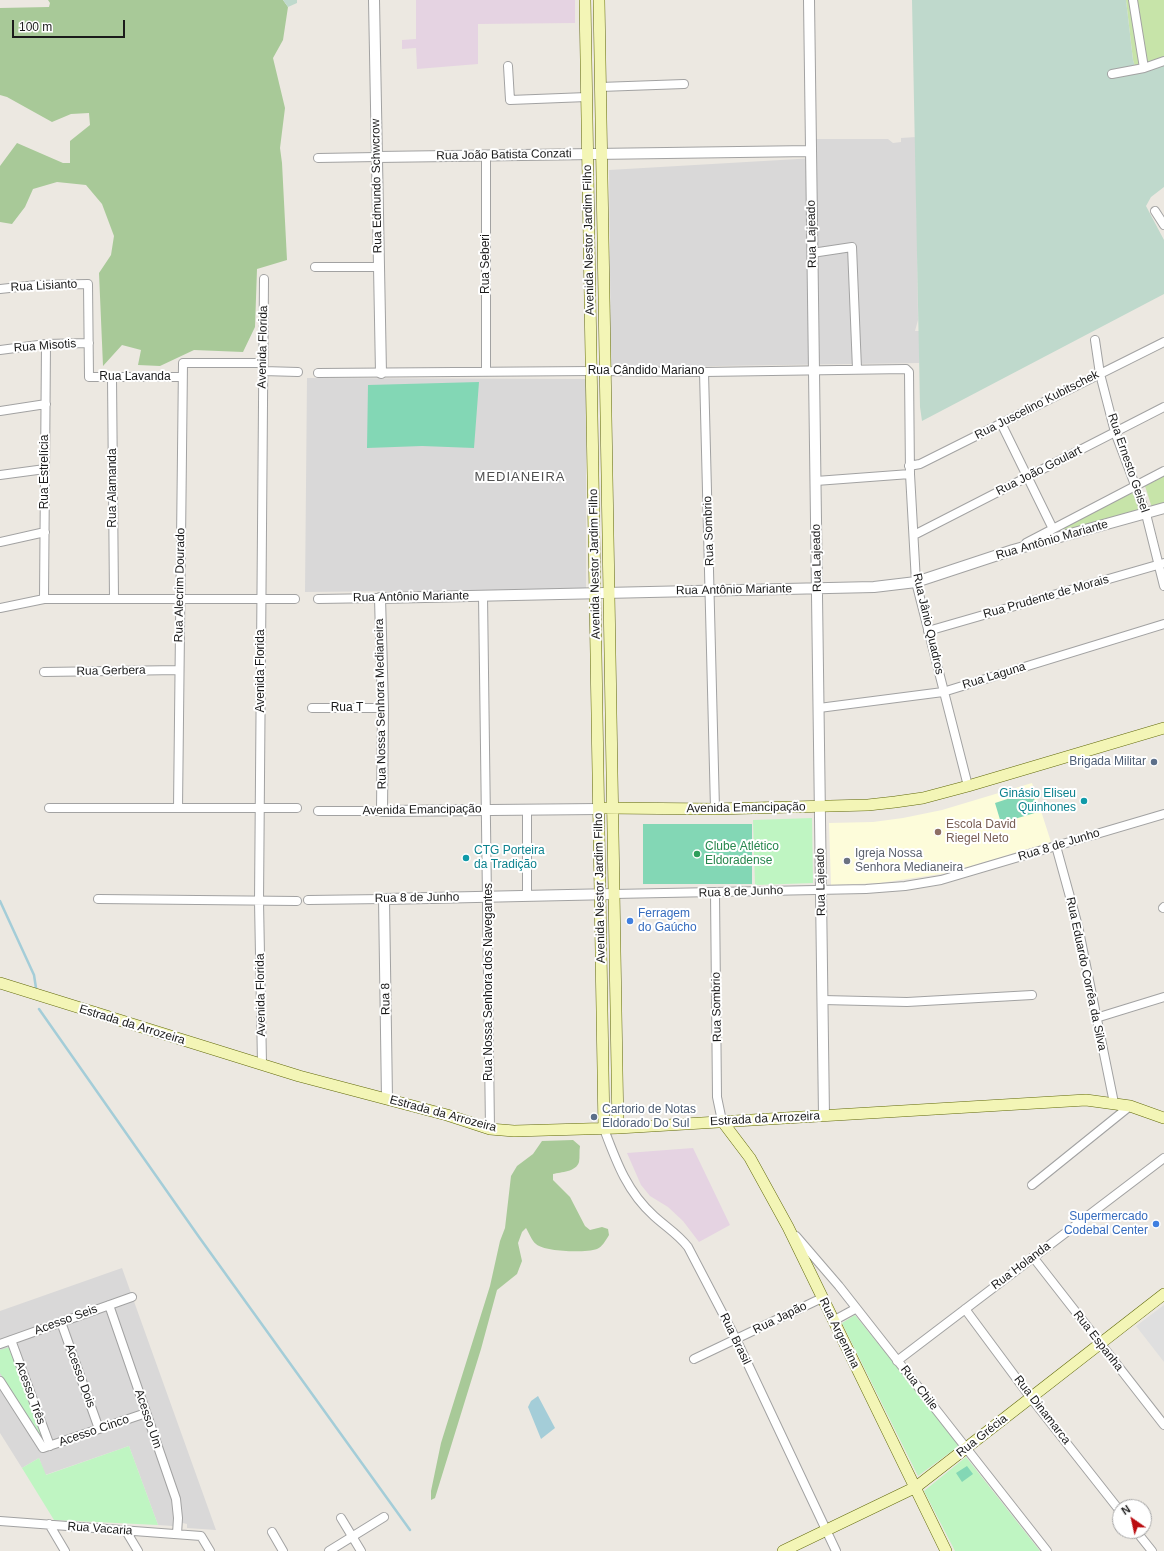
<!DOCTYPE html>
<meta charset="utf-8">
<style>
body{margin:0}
#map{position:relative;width:1164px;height:1551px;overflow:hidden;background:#ece8e1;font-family:Arial,sans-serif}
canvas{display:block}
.north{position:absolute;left:1112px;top:1499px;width:40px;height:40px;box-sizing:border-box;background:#fff;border:1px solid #a4a4a4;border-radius:50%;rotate:326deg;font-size:11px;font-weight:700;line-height:16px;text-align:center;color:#1b1b1b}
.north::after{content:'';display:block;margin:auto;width:14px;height:18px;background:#ba0c10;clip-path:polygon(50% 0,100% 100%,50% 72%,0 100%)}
.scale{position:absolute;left:12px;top:20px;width:113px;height:18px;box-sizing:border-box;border:2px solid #1b1b1b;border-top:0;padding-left:5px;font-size:12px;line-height:14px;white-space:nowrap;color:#1b1b1b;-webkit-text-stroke:3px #fff;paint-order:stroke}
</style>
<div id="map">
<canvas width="1164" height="1551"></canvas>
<div class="north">N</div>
<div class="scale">100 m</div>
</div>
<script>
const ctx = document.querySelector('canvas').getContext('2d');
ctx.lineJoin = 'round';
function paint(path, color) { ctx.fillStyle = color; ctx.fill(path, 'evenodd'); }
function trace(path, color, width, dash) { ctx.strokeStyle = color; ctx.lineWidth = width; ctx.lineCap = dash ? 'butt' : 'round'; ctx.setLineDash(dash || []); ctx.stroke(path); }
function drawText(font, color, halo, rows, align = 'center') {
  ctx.font = font + ' Arial,sans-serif'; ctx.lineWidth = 4; ctx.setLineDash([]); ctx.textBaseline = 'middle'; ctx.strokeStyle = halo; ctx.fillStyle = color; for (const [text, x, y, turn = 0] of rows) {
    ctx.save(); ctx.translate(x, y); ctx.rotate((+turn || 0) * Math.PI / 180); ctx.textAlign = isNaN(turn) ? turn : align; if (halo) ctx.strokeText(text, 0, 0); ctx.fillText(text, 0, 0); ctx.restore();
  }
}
paint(new Path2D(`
 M916,137L918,320L915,331H919V363L717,366L611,371L609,170L815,158V139H888L893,143L901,142V138Z
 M307,378L586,379V589L305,592Z
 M122,1268L216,1530L187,1528V1524L174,1521L173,1526L158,1525L129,1446L45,1475L39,1458L22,1468L0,1433V1311Z`), '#d9d8d8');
paint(new Path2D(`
 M416,0H575V23L478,24V64L417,69L416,48L402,49V40L416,39Z
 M693,1148L730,1225L699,1242L683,1221L668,1207L650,1196L641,1185L627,1153Z`), '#e5d3e2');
paint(new Path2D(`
 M1032,783L1051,842L947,873L880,883L831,885L829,823L873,822L903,818L942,810Z`), '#fdfcda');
paint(new Path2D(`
 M1126,0H1164V62L1137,73L1133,60Z
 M1164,476V504L1152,508L1145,486Z
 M1136,491L1143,510L1042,538Z`), '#c7e4a9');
paint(new Path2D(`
 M48,0H283L288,7L283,40L273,58L285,108L280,148L282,163L287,260L257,269L255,327L243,352L194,350L160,366L138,365L141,350L122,345L103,366L99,273L111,255L114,236L102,204L86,185L57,182L33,189L25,207L12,224L0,222V166L17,143L63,163H70V141L90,125L89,113L71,114L52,122L7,97L0,95V8L49,7L50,3Z
 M573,1140L580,1146C579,1151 580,1157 579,1162C576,1172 561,1172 553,1174V1180L570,1197L585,1226L590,1230L602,1227L608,1229L609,1235C606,1240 602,1247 597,1249C585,1253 545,1252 536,1244C532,1241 529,1233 526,1228L522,1232L518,1243L522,1261L517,1274L497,1290L481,1349L435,1498L431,1500V1491L441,1443L490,1286L500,1241L505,1228L511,1176L517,1166L533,1154L542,1141Z`), '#a8c998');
paint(new Path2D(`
 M283,0H297V3L288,7Z
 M912,0H1126L1133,60L1137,73L1164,62V187L1151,197L1146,206L1164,240V294L922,421L920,407Z`), '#bfd9cc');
paint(new Path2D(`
 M812,818L813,883L755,885L753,820Z
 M855,1315L960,1445L918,1476L842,1323Z
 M10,1347L43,1438L41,1439L0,1373V1350Z
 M129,1446L158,1525L54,1520L22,1468L39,1458L46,1475Z
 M966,1457L1040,1551H955L924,1491Z`), '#bff5c2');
paint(new Path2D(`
 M479,382L474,448L422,446L367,448L368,385Z
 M1032,791L1038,812L1001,823L995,803Z
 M643,824H752V884H643Z
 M967,1466L973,1474L962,1482L956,1473Z`), '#83d7b5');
paint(new Path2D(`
 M1164,1305V1362L1136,1326Z`), '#dfdfdf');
paint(new Path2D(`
 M538,1396L555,1428L541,1439L528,1407L531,1401Z`), '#a4cdd8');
trace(new Path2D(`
 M0,901L34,975L36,988
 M39,1009L199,1237L410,1530`), '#a4cdd8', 2.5);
const minor = new Path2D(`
 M1133,0L1144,68
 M508,66L510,100L587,97
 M1112,74L1144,68L1164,61
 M600,87L684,84
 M486,155V372
 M318,158L377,157
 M1155,211L1164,225
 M812,253L852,247L857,369
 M315,267H379
 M0,289L37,285L88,284L89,377H182
 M1095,340L1100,374L1115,432L1146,514L1164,586
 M0,350L46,344L89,343
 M263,371L298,372
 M704,372L715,809
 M318,373L592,371L704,372L906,369L909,372L910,474L916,582L968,786
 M112,377L114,599
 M0,411L46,404
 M1001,423L1053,529
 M909,466L920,464L1164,342
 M0,475L45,469
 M816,481L910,474
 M914,535L1164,407
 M0,542L45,532
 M1026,543L1164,471
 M483,595L490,1129
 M44,599L46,344
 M318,599L380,598
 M0,608L44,599H295
 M928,631L1164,563
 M44,672L179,670
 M312,708H383
 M819,708L943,692L1164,624
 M49,808H297
 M178,808L183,363H263
 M527,809V896
 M318,811H382
 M1056,846L1078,926L1114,1103
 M715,893L717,1097L722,1121
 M614,894L866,889L905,886L941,880L1164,814
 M98,899L297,901
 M308,900L384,899
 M1163,908L1164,907
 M823,1000L907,1002L1032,995
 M1096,1018L1164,997
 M262,1064L259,901L264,279
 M604,1129C616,1161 627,1192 654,1216C666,1227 678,1234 688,1247L736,1339L836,1551
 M1032,1185L1130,1106
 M796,1236L839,1286L1047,1551
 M1033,1257L1164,1425
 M109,1305L176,1499L178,1518L177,1534
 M965,1309L1031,1398L1120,1511
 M833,1321L855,1309
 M61,1322L99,1429
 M11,1340L50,1446
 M0,1344L132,1297
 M694,1359L822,1298
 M897,1361L1164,1158
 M0,1381L43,1448L146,1413
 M341,1518L361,1551
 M0,1521L201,1536L210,1551
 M49,1524L65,1551
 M126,1531L138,1551
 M1136,1531L1152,1551
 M272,1532L283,1551
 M329,1551L384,1517`);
const tertiary = new Path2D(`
 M374,0L381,373
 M809,0L824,1115
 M377,157L811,151
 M599,809L382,811L383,708L380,598L874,587L916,582L1013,550L1164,508
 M387,1099L384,899L614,894`);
const secondary = new Path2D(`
 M585,0L604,1129
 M599,0L618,1128
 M605,808L715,809L868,805L895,802L923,798L968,786L1164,728
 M0,983L299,1076L447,1115L490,1129L514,1131L618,1128L1086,1100L1130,1106L1164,1118
 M722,1121L750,1158L788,1227L946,1551
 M783,1551L916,1487L1164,1294`);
trace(minor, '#a2a2a2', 10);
trace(tertiary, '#a2a2a2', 12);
trace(secondary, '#61690b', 12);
trace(minor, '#fff', 8);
trace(tertiary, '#fff', 10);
trace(secondary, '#f3f5b6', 11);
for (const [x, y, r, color] of [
 [1154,762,4,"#5c6f8a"],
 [1084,801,4,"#0f9aa8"],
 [938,832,4,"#8d6e63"],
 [697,854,4,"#2e9e5b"],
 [466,858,4,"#0f9aa8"],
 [847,861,4,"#6b7280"],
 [630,921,4,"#3f7fe0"],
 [594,1117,4,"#5c6f8a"],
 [1156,1224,4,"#3f7fe0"]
]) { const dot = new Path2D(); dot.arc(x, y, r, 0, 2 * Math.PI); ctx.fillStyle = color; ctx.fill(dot); trace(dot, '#fff', 1.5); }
drawText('12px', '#1b1b1b', '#fff', [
 ["Rua João Batista Conzati",504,155,-1],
 ["Rua Edmundo Schwcrow",377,186,-91],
 ["Rua Lajeado",812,234,-91],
 ["Avenida Nestor Jardim Filho",589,240,-91],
 ["Rua Seberi",486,264,-90],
 ["Rua Lisianto",44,286,-3],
 ["Rua Misotis",45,346,-4],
 ["Avenida Florida",263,347,-89],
 ["Rua Cândido Mariano",646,371],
 ["Rua Lavanda",135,377],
 ["Rua Juscelino Kubitschek",1037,405,-27],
 ["Rua Ernesto Geisel",1128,463,71],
 ["Rua João Goulart",1039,471,-27],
 ["Rua Estrelícia",45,472,-90],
 ["Rua Alamanda",113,488,-90],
 ["Rua Sombrio",709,531,-92],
 ["Rua Antônio Mariante",1052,540,-16],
 ["Rua Lajeado",817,558,-91],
 ["Avenida Nestor Jardim Filho",595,564,-91],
 ["Rua Alecrim Dourado",180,585,-89],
 ["Rua Antônio Mariante",734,590,-1],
 ["Rua Antônio Mariante",411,597,-1],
 ["Rua Prudente de Morais",1046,597,-16],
 ["Rua Jânio Quadros",928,624,77],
 ["Rua Gerbera",111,671,-1],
 ["Avenida Florida",261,671,-90],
 ["Rua Laguna",994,676,-17],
 ["Rua Nossa Senhora Medianeira",381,704,-91],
 ["Rua T",347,708],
 ["Avenida Emancipação",746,808,-1],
 ["Avenida Emancipação",422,810,-1],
 ["Rua 8 de Junho",1059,845,-17],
 ["Rua Lajeado",821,882,-91],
 ["Avenida Nestor Jardim Filho",600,888,-91],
 ["Rua 8 de Junho",741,892,-2],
 ["Rua 8 de Junho",417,898,-1],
 ["Rua Eduardo Corrêa da Silva",1086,974,78],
 ["Rua Nossa Senhora dos Navegantes",489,982,-90],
 ["Avenida Florida",261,995,-91],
 ["Rua 8",386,999,-91],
 ["Rua Sombrio",717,1007,-91],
 ["Estrada da Arrozeira",132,1025,17],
 ["Estrada da Arrozeira",443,1114,15],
 ["Estrada da Arrozeira",765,1119,-3],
 ["Rua Holanda",1021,1266,-37],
 ["Rua Japão",780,1318,-26],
 ["Acesso Seis",66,1320,-20],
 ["Rua Argentina",839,1333,64],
 ["Rua Brasil",735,1339,64],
 ["Rua Espanha",1098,1341,52],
 ["Acesso Dois",80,1376,70],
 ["Rua Chile",919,1388,52],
 ["Acesso Três",30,1393,70],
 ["Rua Dinamarca",1042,1410,52],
 ["Acesso Um",148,1419,71],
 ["Acesso Cinco",94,1431,-19],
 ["Rua Grécia",982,1436,-38],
 ["Rua Vacaria",100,1529,4]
]);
drawText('12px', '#4e5e75', '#fff', [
 ["Brigada Militar",1146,762],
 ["Cartorio de Notas",602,1110,"left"],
 ["Eldorado Do Sul",602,1124,"left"]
], 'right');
drawText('12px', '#0d838f', '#fff', [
 ["Ginásio Eliseu",1076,794],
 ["Quinhones",1076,808],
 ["CTG Porteira",474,851,"left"],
 ["da Tradição",474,865,"left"]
], 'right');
drawText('12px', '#785e54', '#fff', [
 ["Escola David",946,825],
 ["Riegel Neto",946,839]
], 'left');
drawText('12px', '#27864d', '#fff', [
 ["Clube Atlético",705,847],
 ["Eldoradense",705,861]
], 'left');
drawText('12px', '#5b616d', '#fff', [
 ["Igreja Nossa",855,854],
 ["Senhora Medianeira",855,868]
], 'left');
drawText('12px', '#366cbe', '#fff', [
 ["Ferragem",638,914],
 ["do Gaúcho",638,928],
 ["Supermercado",1148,1217,"right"],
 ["Codebal Center",1148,1231,"right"]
], 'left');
ctx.letterSpacing = '1px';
drawText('13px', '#4e4e4e', '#fff', [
 ["MEDIANEIRA",520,477]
]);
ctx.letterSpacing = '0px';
</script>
